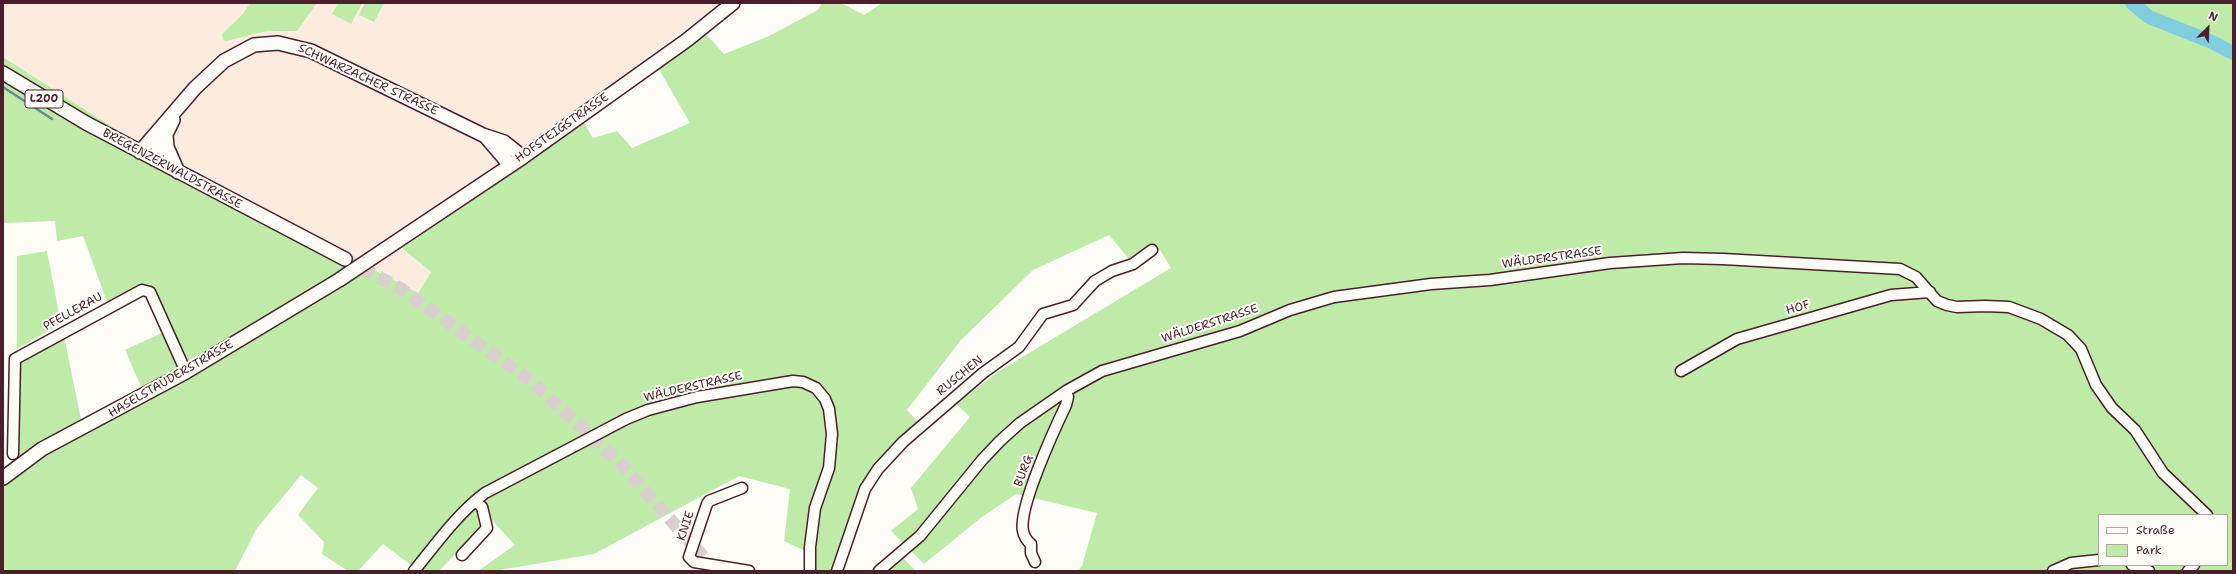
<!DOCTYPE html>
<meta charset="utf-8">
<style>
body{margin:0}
#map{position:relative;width:2236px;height:574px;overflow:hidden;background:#fdfcf7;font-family:"Shantell Sans",sans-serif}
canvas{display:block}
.frame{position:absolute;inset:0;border:4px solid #4a1f2b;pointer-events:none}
.legend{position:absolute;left:2098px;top:514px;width:130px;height:52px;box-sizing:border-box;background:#fdfcf7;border:1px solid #b5a4a5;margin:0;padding:5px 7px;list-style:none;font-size:12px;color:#4a1f2b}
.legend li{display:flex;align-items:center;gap:8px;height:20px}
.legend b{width:20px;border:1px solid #b5a4a5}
.north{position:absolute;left:2188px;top:8px;width:40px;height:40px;-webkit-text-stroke:3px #fdfcf7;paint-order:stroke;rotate:24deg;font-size:11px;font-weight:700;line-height:16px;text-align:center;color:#4a1f2b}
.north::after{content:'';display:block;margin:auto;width:14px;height:18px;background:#4a1f2b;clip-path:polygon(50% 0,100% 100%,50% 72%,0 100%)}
</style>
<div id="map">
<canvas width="2236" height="574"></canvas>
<div class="frame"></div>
<ul class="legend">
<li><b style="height:5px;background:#fdfcf7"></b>Straße</li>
<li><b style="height:11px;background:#bfeba8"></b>Park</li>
</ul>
<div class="north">N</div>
</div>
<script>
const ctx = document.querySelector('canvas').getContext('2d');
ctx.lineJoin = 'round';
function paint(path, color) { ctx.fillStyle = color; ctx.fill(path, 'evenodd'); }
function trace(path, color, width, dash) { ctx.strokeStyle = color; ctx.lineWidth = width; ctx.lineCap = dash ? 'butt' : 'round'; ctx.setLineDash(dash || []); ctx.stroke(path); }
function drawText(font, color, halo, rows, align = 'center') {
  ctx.font = font + ' "Shantell Sans",sans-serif'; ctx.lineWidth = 4; ctx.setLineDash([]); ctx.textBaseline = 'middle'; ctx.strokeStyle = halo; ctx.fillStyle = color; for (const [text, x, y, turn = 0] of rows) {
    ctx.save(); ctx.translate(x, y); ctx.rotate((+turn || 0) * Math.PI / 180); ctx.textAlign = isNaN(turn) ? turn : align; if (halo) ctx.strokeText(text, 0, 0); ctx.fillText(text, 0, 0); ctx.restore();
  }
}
paint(new Path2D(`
 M3,3H722L493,171L396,236L402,248L431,272L418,293L136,142L3,57Z`), '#fcece0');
paint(new Path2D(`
 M250,3H317L297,31H267L226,41L223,40L222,34L243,14Z
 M338,3H362L351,24L332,14Z
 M365,3H384L374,22L359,15Z
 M822,3H841L864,15L882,3H2233V571H1077L1082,566L1097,513L1016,494L982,517L924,564L891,531L918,509L911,488L970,417L956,404L999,371L1171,268L1160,250L1129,259L1109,235L1033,270L960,341L907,410L919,423L876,467L836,568L830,571H816L807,552L784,541L790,489L739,476L594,554L494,571H478L515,545L490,518L439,571H422L412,566L383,544L358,571H348L322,554L324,542L298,515L318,488L301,475L257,528L235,571H3V480L21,465L17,449L19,364L21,361L64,336L83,429L146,398L125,350L170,329L150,284L107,302L83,236L57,241L55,221L3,223V57L136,142L418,293L431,272L402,248L501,181L582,119L593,138L617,131L632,148L690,123L657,66L705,33L724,54L769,36L818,10ZM2099,515H2227V565H2099Z
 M47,251L61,324L17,349V256Z
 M901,556L916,571H890V566Z`), '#bfeba8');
trace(new Path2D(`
 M3,87L52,119`), '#6a8897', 2.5);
trace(new Path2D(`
 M2132,3L2149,17L2212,42L2233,53`), '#80cedf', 14);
trace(new Path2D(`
 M345,259L401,289L531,381L622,465L716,571`), '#d9d0ce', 13, [13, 6]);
const minor = new Path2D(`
 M1681,371L1737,339L1891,295L1930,292
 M13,454L15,359L142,290L150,292L186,372
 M742,488L709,501L707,504L689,557L694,562L749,571
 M462,555L487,528L482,507L475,501
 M1035,562L1031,553V544C1027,541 1024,536 1023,531C1018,508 1055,428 1066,405L1068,397L1066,391
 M2132,565L2149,571
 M414,571C436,544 457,514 485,493L626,419L648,410L697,397L793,381L803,382L816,388L825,399L829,409L832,434L829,468L815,508L810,547V571
 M837,571L865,489L878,469L903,442L983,373L1019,347L1043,314L1073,305L1095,281L1112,271L1133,264L1152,250
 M879,571L920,536L982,460L1000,441L1020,423L1066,391L1102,371L1240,331L1290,310L1334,297L1431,284L1490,280L1610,263L1683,258L1723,259L1900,269L1916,277L1937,301L1947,305L1957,307L1985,306L2009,307L2041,319L2068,335L2081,349L2096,385L2112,408L2135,430L2163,473L2207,515
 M2053,571L2071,563L2099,560
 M2188,571L2194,565`);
const major = new Path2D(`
 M3,73L86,123L345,259
 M166,135L167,147L178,172
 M486,137L510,165
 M140,152L195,88L224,61L254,45L278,43L311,51L483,135L504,142L523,157
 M154,159L173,120
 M3,478L42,449L186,372L339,280L523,157L687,40L733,3`);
trace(minor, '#4a1f2b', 13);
trace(major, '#4a1f2b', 16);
trace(minor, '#fdfcf7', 10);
trace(major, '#fdfcf7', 13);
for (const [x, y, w] of [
 [44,99,38]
]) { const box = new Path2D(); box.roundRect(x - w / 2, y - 9, w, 18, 3); ctx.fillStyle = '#fdfcf7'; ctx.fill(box); trace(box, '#4a1f2b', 1); }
drawText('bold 11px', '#4a1f2b', null, [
 ["L200",44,99]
]);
drawText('12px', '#4a1f2b', '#fdfcf7', [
 ["SCHWARZACHER STRASSE",368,80,25],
 ["HOFSTEIGSTRASSE",562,128,-35],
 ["BREGENZERWALDSTRASSE",172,169,28],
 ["WÄLDERSTRASSE",1552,258,-8],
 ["HOF",1798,308,-16],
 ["PFELLERAU",73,312,-29],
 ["WÄLDERSTRASSE",1210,324,-18],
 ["RUSCHEN",960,376,-39],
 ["HASELSTAUDERSTRASSE",171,379,-30],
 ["WÄLDERSTRASSE",693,387,-13],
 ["BURG",1024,471,-70],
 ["KNIE",686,526,-72]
]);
</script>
